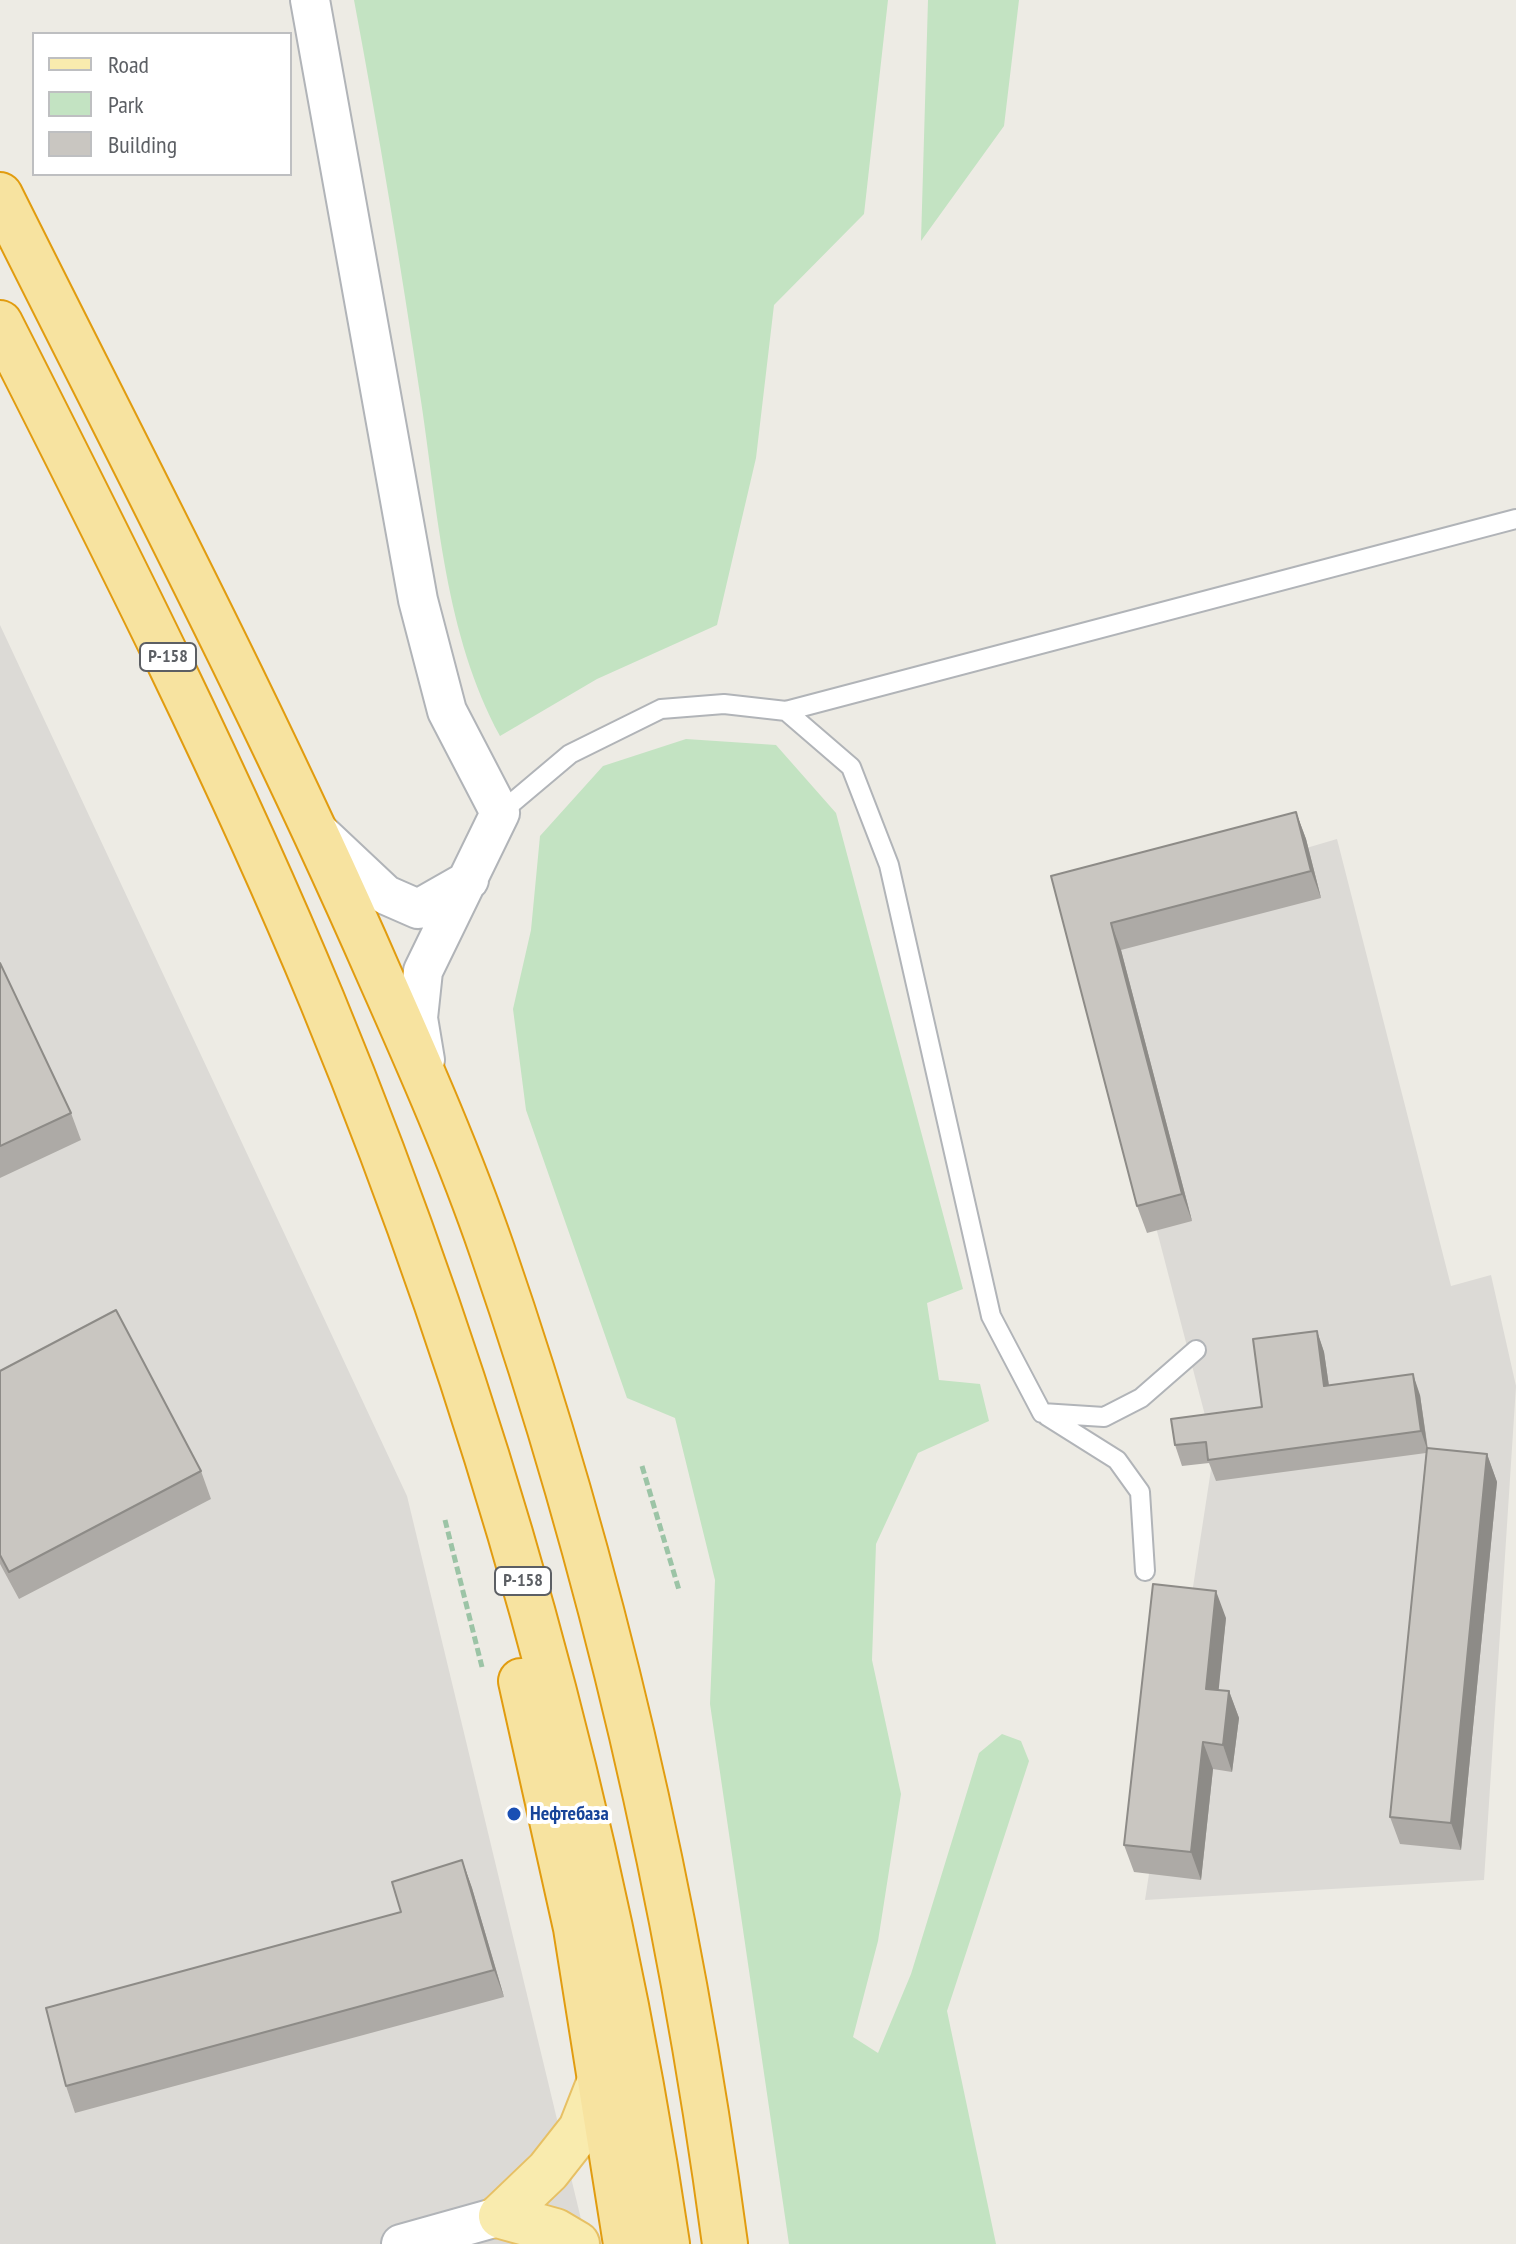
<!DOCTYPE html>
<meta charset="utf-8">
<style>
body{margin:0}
#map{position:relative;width:1516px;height:2244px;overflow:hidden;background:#edebe4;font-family:"PT Sans Narrow",sans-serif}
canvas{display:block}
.legend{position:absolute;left:32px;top:32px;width:260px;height:144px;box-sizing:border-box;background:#fff;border:2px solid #bebfc1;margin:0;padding:10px 14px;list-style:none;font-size:24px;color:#5c5f64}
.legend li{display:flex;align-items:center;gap:16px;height:40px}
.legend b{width:40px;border:2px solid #bebfc1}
</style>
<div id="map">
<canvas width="1516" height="2244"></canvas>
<ul class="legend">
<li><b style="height:10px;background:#f9ebae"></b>Road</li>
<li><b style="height:22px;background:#c3e3c2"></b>Park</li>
<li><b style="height:22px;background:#c9c6c1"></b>Building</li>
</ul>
</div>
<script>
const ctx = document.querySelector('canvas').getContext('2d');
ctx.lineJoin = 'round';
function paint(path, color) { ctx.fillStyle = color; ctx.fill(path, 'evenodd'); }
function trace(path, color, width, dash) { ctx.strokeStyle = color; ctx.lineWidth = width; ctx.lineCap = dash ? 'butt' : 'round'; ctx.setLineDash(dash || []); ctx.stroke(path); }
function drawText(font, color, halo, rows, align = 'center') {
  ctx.font = font + ' "PT Sans Narrow",sans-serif'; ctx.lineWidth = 8; ctx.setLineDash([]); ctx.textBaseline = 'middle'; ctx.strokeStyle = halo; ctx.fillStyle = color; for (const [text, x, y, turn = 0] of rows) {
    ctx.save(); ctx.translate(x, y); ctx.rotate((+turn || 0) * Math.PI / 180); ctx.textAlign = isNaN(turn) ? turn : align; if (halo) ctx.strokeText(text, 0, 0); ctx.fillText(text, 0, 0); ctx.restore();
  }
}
paint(new Path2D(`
 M0,625L407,1496L587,2244H0Z
 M1337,839L1451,1286L1491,1275L1516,1386L1484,1880L1145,1900L1214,1450L1075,916Z`), '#dcdad6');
paint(new Path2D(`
 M354,0H888L864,214L774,305L756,458L717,625L597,679L500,736C445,635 438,514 421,401C401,267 379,133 354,0Z
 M928,0H1019L1004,126L921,241Z
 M686,739L776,745L836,813L963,1289L927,1303L939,1380L980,1384L989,1421L918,1453L876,1544L872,1660L901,1794L878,1941L853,2037L878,2053L911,1974L979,1753L1002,1734L1021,1741L1029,1761L947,2011L996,2244H789L710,1704L715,1580L675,1418L627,1398L526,1110L513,1009L531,930L540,836L603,766Z`), '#c3e3c2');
const service = new Path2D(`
 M786,711L851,767L889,865L991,1316L1042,1413L1104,1417L1141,1398L1196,1350
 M500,813L570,754L661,709L724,704L786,711L1516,519
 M1047,1416L1117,1460L1140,1492L1145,1571`);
const minor = new Path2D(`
 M310,0L418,600L447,711L500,813L423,971L418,1018L425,1060
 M319,832L386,895L418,909L469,880
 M401,2244L501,2216`);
const primary = new Path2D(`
 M501,2216L548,2171L581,2129L601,2078
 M501,2216L555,2231L577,2244`);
const trunk = new Path2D(`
 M0,195C129,454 264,710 380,976C420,1066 460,1157 492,1250C603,1572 680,1907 725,2244
 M0,323C113,546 226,768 322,1000C486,1398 604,1818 667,2244
 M521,1681L576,1928L626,2244`);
trace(service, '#b1b4b8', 22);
trace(minor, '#b1b4b8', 42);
trace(primary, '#e7c064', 48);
trace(trunk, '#e19c10', 48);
trace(new Path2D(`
 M642,1466L679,1590
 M445,1520L482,1667`), '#9cc4a6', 5, [8, 4]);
trace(service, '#fff', 18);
trace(minor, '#fff', 38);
trace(primary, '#f9ebae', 44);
trace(trunk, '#f7e3a0', 44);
paint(new Path2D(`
 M1296,812L1306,839L1321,898L1121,950L1192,1221L1147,1233L1137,1206L1051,876Z
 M0,963L71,1113L81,1140L0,1178Z
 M1317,1331L1324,1352L1329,1386L1420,1395L1428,1449L1487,1454L1497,1482L1461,1850L1400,1844L1390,1817L1426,1453L1216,1481L1209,1463L1182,1466L1175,1445L1262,1407Z
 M0,1371L201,1471L211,1499L19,1599L0,1564Z
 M1226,1618L1218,1690L1229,1691L1239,1718L1232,1772L1213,1769L1201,1880L1134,1872L1124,1845Z
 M462,1860L472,1888L504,1997L75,2113L66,2086L401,1912Z`), '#adaaa6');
paint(new Path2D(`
 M1296,812L1306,839L1321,898L1311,871Z
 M1111,923L1121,950L1192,1221L1182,1194Z
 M1317,1331L1324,1352L1332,1407L1324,1386Z
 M1413,1374L1420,1395L1428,1452L1421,1431Z
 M1487,1454L1497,1482L1461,1850L1451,1823Z
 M1216,1591L1226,1618L1216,1716L1206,1689Z
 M1229,1691L1239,1718L1232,1772L1223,1745Z
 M1203,1742L1213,1769L1201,1880L1191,1852Z
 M462,1860L472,1888L504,1997L494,1970Z`), '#8d8b87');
const building = new Path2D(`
 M1296,812L1311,871L1111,923L1182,1194L1137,1206L1051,876Z
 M0,963L71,1113L0,1146Z
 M116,1310L201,1471L9,1572L0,1555V1371Z
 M1317,1331L1324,1386L1413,1374L1421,1431L1208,1460L1206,1442L1175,1445L1171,1419L1262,1407L1253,1339Z
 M1427,1448L1487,1454L1451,1823L1390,1817Z
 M1153,1584L1216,1591L1206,1689L1229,1691L1223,1745L1203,1742L1191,1852L1124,1845Z
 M462,1860L494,1970L66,2086L46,2008L401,1912L392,1882Z`);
paint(building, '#c9c6c1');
trace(building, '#8d8b87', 2);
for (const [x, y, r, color] of [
 [514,1814,8,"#1a4fb4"]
]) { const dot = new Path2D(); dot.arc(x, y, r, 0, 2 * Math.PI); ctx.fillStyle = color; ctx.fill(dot); trace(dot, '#fff', 3); }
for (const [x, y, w] of [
 [168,657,56],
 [523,1581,56]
]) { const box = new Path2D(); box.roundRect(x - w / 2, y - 14, w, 28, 6); ctx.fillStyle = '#fff'; ctx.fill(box); trace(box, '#5c5f64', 2); }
drawText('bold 18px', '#5c5f64', null, [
 ["Р-158",168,657],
 ["Р-158",523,1581]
]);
drawText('bold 20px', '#164399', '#fff', [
 ["Нефтебаза",530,1814]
], 'left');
</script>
